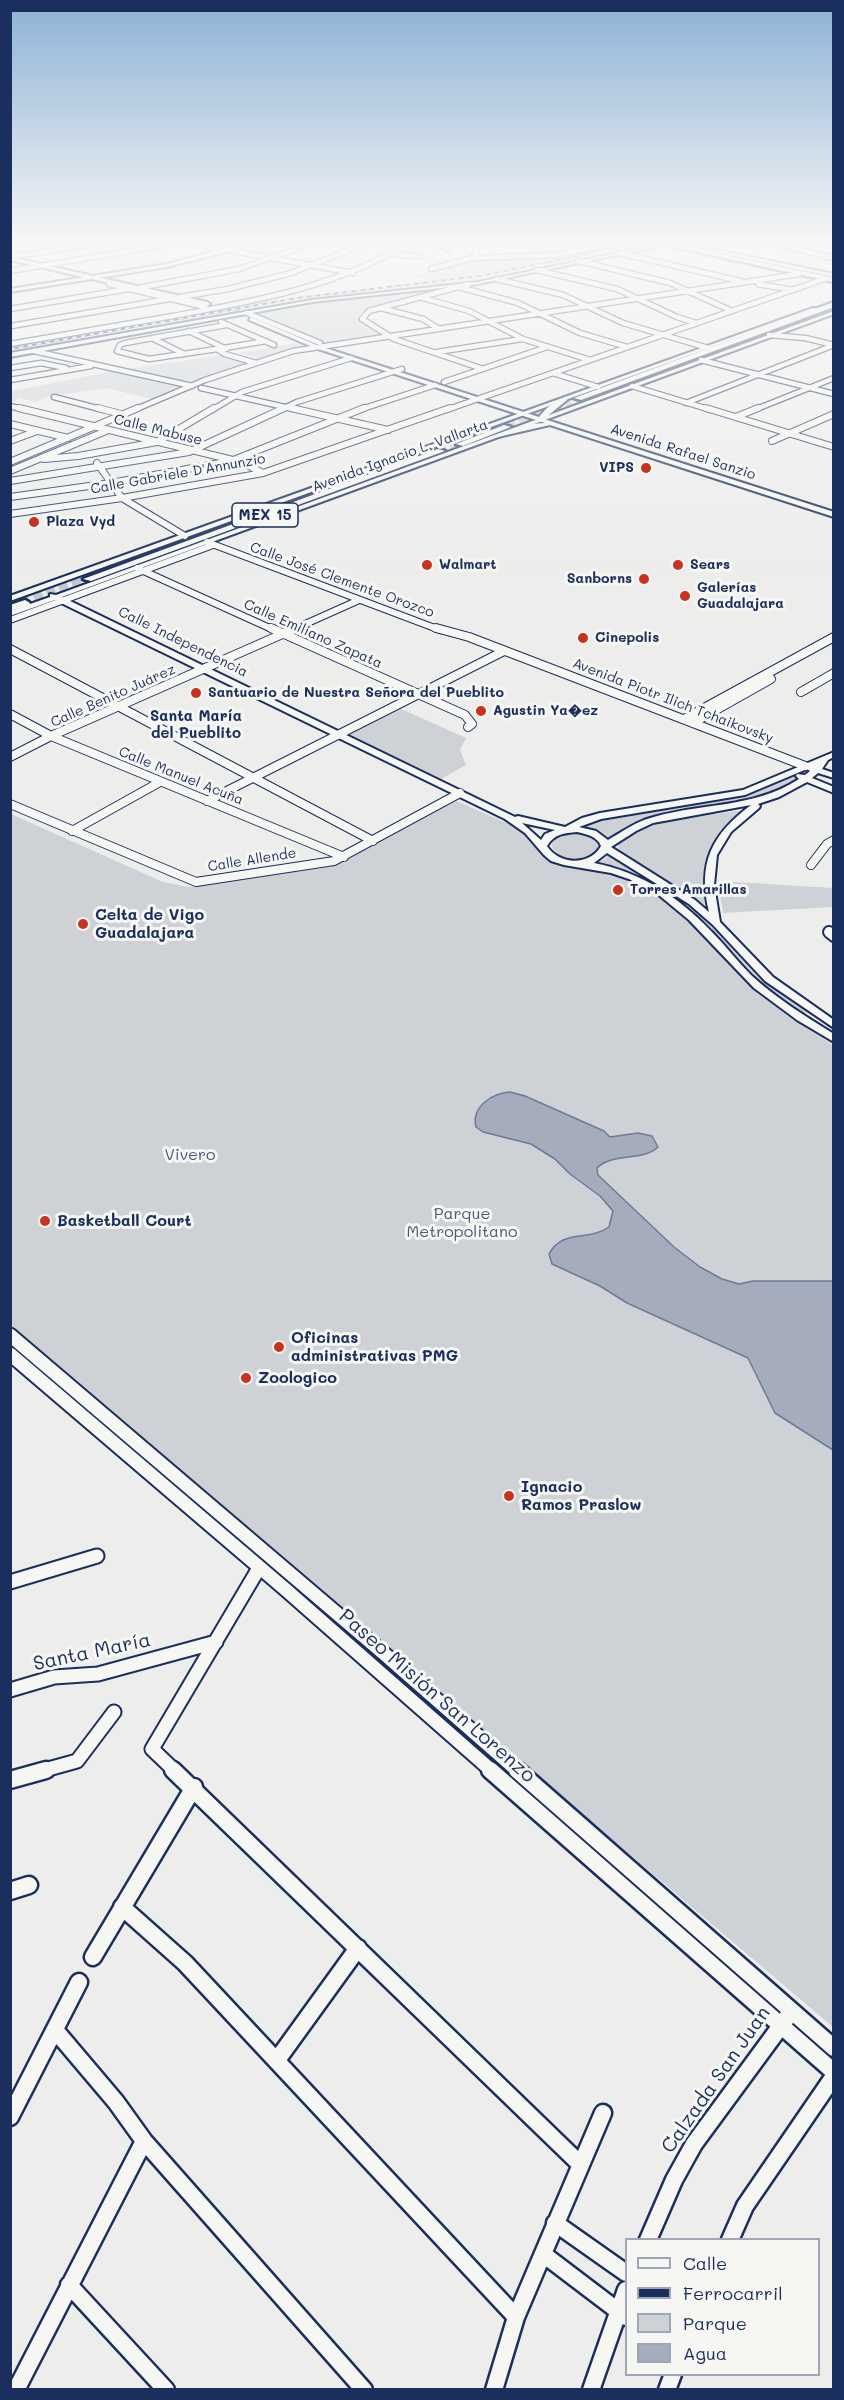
<!DOCTYPE html>
<meta charset="utf-8">
<style>
body{margin:0}
#map{position:relative;width:844px;height:2400px;overflow:hidden;background:#edeeec;font-family:Mali,sans-serif}
canvas{display:block}
.frame{position:absolute;inset:0;border:12px solid #1b2f5e;pointer-events:none}
.legend{position:absolute;left:625px;top:2238px;width:195px;height:138px;box-sizing:border-box;background:#f6f6f2;border:2px solid #9ea6b7;margin:0;padding:8px 10px;list-style:none;font-size:18px;color:#1b2f5e}
.legend li{display:flex;align-items:center;gap:12px;height:30px}
.legend b{width:30px;border:2px solid #9ea6b7}
</style>
<div id="map">
<canvas width="844" height="2400"></canvas>
<div class="frame"></div>
<ul class="legend">
<li><b style="height:8px;background:#f6f6f2"></b>Calle</li>
<li><b style="height:8px;background:#1b2f5e"></b>Ferrocarril</li>
<li><b style="height:16px;background:#ced2d7"></b>Parque</li>
<li><b style="height:16px;background:#a5acbc"></b>Agua</li>
</ul>
</div>
<script>
const ctx = document.querySelector('canvas').getContext('2d');
ctx.lineJoin = 'round';
function paint(path, color) { ctx.fillStyle = color; ctx.fill(path, 'evenodd'); }
function trace(path, color, width, dash) { ctx.strokeStyle = color; ctx.lineWidth = width; ctx.lineCap = dash ? 'butt' : 'round'; ctx.setLineDash(dash || []); ctx.stroke(path); }
function drawText(font, color, halo, rows, align = 'center') {
  ctx.font = font + ' Mali,sans-serif'; ctx.lineWidth = 6; ctx.setLineDash([]); ctx.textBaseline = 'middle'; ctx.strokeStyle = halo; ctx.fillStyle = color; for (const [text, x, y, turn = 0] of rows) {
    ctx.save(); ctx.translate(x, y); ctx.rotate((+turn || 0) * Math.PI / 180); ctx.textAlign = isNaN(turn) ? turn : align; if (halo) ctx.strokeText(text, 0, 0); ctx.fillText(text, 0, 0); ctx.restore();
  }
}
paint(new Path2D(`
 M507,259H537V262C503,268 446,285 414,277L471,262Z
 M452,286L364,312L359,316V320L384,336L327,343L254,313L344,298Z
 M296,343L306,346L260,359L238,353Z
 M223,355L251,363L193,384L126,369Z
 M114,371L187,386L155,400L106,388L47,397L35,402L20,398L11,402V391Z
 M397,707L466,738L460,750L466,765L441,779L345,733Z
 M790,775L799,779L771,795L721,806L672,811L641,819L609,841L600,833L576,826L632,813L719,800L762,790Z
 M457,801L524,831L546,858L556,864L572,868L605,869L630,878L653,892L700,930L753,989L793,1020L833,1045V2027L11,1329V814L163,882L189,887L338,863Z
 M744,810C708,839 702,861 707,906L618,851L619,844L644,828L666,821Z
 M574,833L589,836L598,843L597,852C584,862 558,862 551,845L555,838Z
 M609,854L690,902L714,924L740,956L765,980L808,1012L804,1014L760,982L684,904L645,879L615,866L595,862L605,859Z
 M718,881L833,888V907L723,913Z`), '#ced2d7');
const water = new Path2D(`
 M510,1092L525,1096L604,1131L610,1137L638,1133L652,1136L658,1147C643,1162 613,1152 597,1168L598,1175L674,1247L700,1267L722,1279L739,1284L753,1281H833V1450L775,1413L748,1358L627,1303L600,1286L552,1264L549,1254C563,1228 588,1242 609,1227L613,1211L600,1196L570,1174L555,1159L531,1144L483,1132L476,1127C471,1106 493,1093 510,1092Z`);
paint(water, '#a5acbc');
trace(water, '#6e7a96', 1.5);
trace(new Path2D(`
 M207,304L257,317`), '#c3c8d0', 6, [6, 3]);
trace(new Path2D(`
 M649,240L672,245`), '#c3c8d0', 7, [7, 4]);
trace(new Path2D(`
 M555,410L582,400`), '#c3c8d0', 7, [7, 4]);
trace(new Path2D(`
 M507,427L559,408
 M437,450L456,442
 M21,602L85,577`), '#c3c8d0', 9, [9, 4.5]);
const minorFar5 = new Path2D(`
 M174,240L353,273
 M561,240L590,246
 M758,240L834,258
 M824,240L834,242
 M409,242L445,246L448,249
 M674,242L682,240
 M10,244L35,240
 M620,253L740,281
 M392,254L418,256
 M10,257L122,240
 M472,258L477,255L474,240
 M579,261L670,283L732,311
 M431,269L472,258L558,255L634,240
 M537,270L617,289L677,317L696,323
 M10,271L182,242
 M497,279L563,295L623,323L708,348
 M109,284L205,307
 M469,284L369,311L362,319L394,339L483,369
 M758,284L793,290
 M459,287L518,303L580,333L627,347
 M138,288L239,269L321,240
 M180,297L228,289L291,273L376,240
 M423,298L469,311L523,339L590,360
 M381,308L423,319L439,329
 M10,309L128,289
 M247,313L320,343
 M221,322L274,345
 M226,325L125,343L120,345L117,351L149,359L217,349L225,354L256,363
 M11,326L169,299
 M189,331L226,349
 M769,335L805,338L834,345
 M152,338L184,354
 M10,344C64,335 118,325 173,316C255,301 335,287 408,244L409,240
 M224,348L266,341
 M34,351L192,386
 M437,352L522,339
 M701,360L834,394
 M10,368L41,363L66,368
 M553,373L598,387
 M10,380L91,366
 M444,382L547,347
 M632,386L711,410
 M201,388L298,410
 M54,397L104,410
 M686,403L834,345
 M10,406L25,410
 M134,410L205,380L293,351L799,274
 M212,410L242,392L351,358
 M280,410L297,402L402,369
 M359,410L435,385
 M446,410L824,279
 M754,410L834,378`);
const minorFar4 = new Path2D(`
 M19,408L241,462L263,473
 M98,408L125,415
 M291,408L388,430
 M706,408L834,447
 M736,417L758,408
 M10,424L68,438
 M10,441L37,431
 M772,441L834,414
 M44,459L78,456L157,442L214,408
 M10,462L138,408
 M97,463L122,498L185,536
 M10,471L106,431
 M10,481L189,452L284,408
 M10,497L111,483L231,461L364,408
 M10,514L122,498L263,473L450,408
 M207,542L440,630
 M137,568L274,630
 M10,620L213,545
 M292,630L359,600`);
const minorFar3 = new Path2D(`
 M271,628L465,715L472,724L468,727
 M436,628L469,637L805,766
 M10,649L373,841
 M801,692L834,673
 M10,714L51,736L344,857
 M684,719L834,637
 M693,723L771,679
 M10,757L51,736L296,628
 M207,801L504,651
 M10,804L196,882L334,861L460,793
 M72,831L160,782
 M811,865L827,844L834,840`);
const minorFar2 = new Path2D(`
 M829,932L834,936`);
const minorFar1 = new Path2D(`
 M10,1335L381,1651L518,1771
 M10,1354L285,1589L492,1771
 M10,1582L97,1556
 M10,1690L54,1677L98,1674L216,1642
 M41,1771L77,1761L114,1712
 M175,1771L152,1749L259,1568`);
const minor = new Path2D(`
 M173,1770L580,2164
 M490,1770L834,2072
 M517,1770L834,2048
 M10,1780L46,1770
 M10,1891L29,1885
 M122,1907L185,1963L516,2317
 M93,1957L194,1787
 M55,2030L116,2102L144,2141L364,2390
 M277,2060L358,1948
 M10,2117L79,1982
 M555,2223L626,2273
 M648,2240L674,2180L694,2144L791,2012
 M730,2240L745,2206L834,2076
 M543,2254L626,2317
 M69,2285L166,2390
 M16,2390L144,2141
 M494,2390L516,2317L603,2113
 M591,2390L626,2290
 M667,2390L673,2374`);
const tertiary = new Path2D(`
 M254,240H260L230,251L167,267L10,292V289L167,264Z
 M674,241L834,274V277L674,243L478,284L312,302L10,357V353L312,300L478,282Z
 M813,308L817,309L10,601V596Z
 M834,311V314L62,597L515,817L518,816L565,827L582,818L600,813L743,790L834,752V757L828,760L822,769L834,773V778L818,773L812,778L834,787V793L807,782L779,797L758,804L760,806L759,808L731,832L717,855L714,885L720,922L773,977L834,1020V1028L765,981L713,925L689,904L607,853L594,863C640,872 678,896 711,931C725,945 737,961 751,975C776,998 805,1016 834,1034V1042L797,1020L754,988L689,920L660,896L629,879L611,873L564,865L551,861L544,855L525,833L505,819L55,600L10,616V611L50,597V594L56,595ZM807,769L810,771L805,775L797,774L796,776L799,779C752,810 696,802 644,820C631,825 620,833 608,840L596,831L579,827L601,819L745,795ZM751,805C712,834 697,863 709,912L695,900L611,847L636,831L653,823ZM522,823L555,830L545,834L541,840ZM577,832C586,834 597,836 601,846C590,866 559,865 547,846C554,834 564,833 577,832Z`);
const secondary = new Path2D(`
 M10,257L207,302L210,304L207,306L10,260Z
 M251,317L319,346L539,417C545,409 557,398 567,398V400L544,419L834,512V517L550,425L489,439V437L531,424L545,423L315,348L249,320Z`);
const primary = new Path2D(`
 M672,243L834,278V282L670,246Z`);
const trunk = new Path2D(`
 M834,302V307L581,400L574,398Z
 M504,425L511,427L463,446L456,444Z
 M438,449L445,451L91,581L83,579Z
 M25,600L30,603L29,605L10,611V605Z`);
trace(minorFar5, '#1b2f5e', 7);
trace(minorFar4, '#1b2f5e', 8);
trace(minorFar3, '#1b2f5e', 10);
trace(minorFar2, '#1b2f5e', 14);
trace(minorFar1, '#1b2f5e', 17);
trace(minor, '#1b2f5e', 21);
trace(tertiary, '#1b2f5e', 4);
trace(secondary, '#1b2f5e', 4);
trace(primary, '#1b2f5e', 5);
trace(trunk, '#1b2f5e', 5);
trace(minorFar5, '#f6f6f2', 4.5);
trace(minorFar4, '#f6f6f2', 6);
trace(minorFar3, '#f6f6f2', 8);
trace(minorFar2, '#f6f6f2', 10);
trace(minorFar1, '#f6f6f2', 13);
trace(minor, '#f6f6f2', 16);
paint(tertiary, '#f6f6f2');
paint(secondary, '#f6f6f2');
paint(primary, '#f6f6f2');
paint(trunk, '#f6f6f2');
const rail = new Path2D(`
 M10,349L297,298L480,276L656,240`);
trace(rail, '#1b2f5e', 2);
trace(rail, '#f6f6f2', 1.5, [4.5]);
const sky = ctx.createLinearGradient(0, 0, 0, 576);
sky.addColorStop(0, '#8db1d6');
sky.addColorStop(0.42, '#f7f7f6');
sky.addColorStop(1, '#f7f7f600');
ctx.fillStyle = sky;
ctx.fillRect(0, 0, 844, 576);
for (const [x, y, r, color] of [
 [646,468,6,"#c8321e"],
 [34,522,6,"#c8321e"],
 [427,565,6,"#c8321e"],
 [678,565,6,"#c8321e"],
 [644,579,6,"#c8321e"],
 [685,596,6,"#c8321e"],
 [583,638,6,"#c8321e"],
 [196,693,6,"#c8321e"],
 [481,711,6,"#c8321e"],
 [618,890,6,"#c8321e"],
 [83,924,6,"#c8321e"],
 [45,1221,6,"#c8321e"],
 [279,1347,6,"#c8321e"],
 [246,1378,6,"#c8321e"],
 [509,1496,6,"#c8321e"]
]) { const dot = new Path2D(); dot.arc(x, y, r, 0, 2 * Math.PI); ctx.fillStyle = color; ctx.fill(dot); trace(dot, '#f6f6f2', 2); }
drawText('14px', '#1b2f5e', '#f6f6f2', [
 ["Calle Mabuse",158,430,14],
 ["Avenida Rafael Sanzio",683,452,18],
 ["Avenida Ignacio L. Vallarta",400,456,-20],
 ["Calle Gabriele D'Annunzio",178,474,-10],
 ["Calle José Clemente Orozco",342,580,20],
 ["Calle Emiliano Zapata",313,634,24],
 ["Calle Independencia",183,642,26],
 ["Calle Benito Juárez",113,696,-24],
 ["Avenida Piotr Ilich Tchaikovsky",673,701,21],
 ["Calle Manuel Acuña",181,776,22],
 ["Calle Allende",252,860,-9]
]);
drawText('bold 14px', '#1b2f5e', '#f6f6f2', [
 ["VIPS",634,468,"right"],
 ["Plaza Vyd",46,522],
 ["Walmart",439,565],
 ["Sears",690,565],
 ["Sanborns",632,579,"right"],
 ["Galerías",697,588],
 ["Guadalajara",697,604],
 ["Cinepolis",595,638],
 ["Santuario de Nuestra Señora del Pueblito",208,693],
 ["Agustin Ya�ez",493,711],
 ["Torres Amarillas",630,890]
], 'left');
for (const [x, y, w] of [
 [265,515,66]
]) { const box = new Path2D(); box.roundRect(x - w / 2, y - 12, w, 24, 4.5); ctx.fillStyle = '#f6f6f2'; ctx.fill(box); trace(box, '#1b2f5e', 1.5); }
drawText('bold 15px', '#1b2f5e', null, [
 ["MEX 15",265,515]
]);
drawText('bold 15px', '#1b2f5e', '#f6f6f2', [
 ["Santa María",196,716],
 ["del Pueblito",196,733]
]);
drawText('bold 16px', '#1b2f5e', '#f6f6f2', [
 ["Celta de Vigo",95,915],
 ["Guadalajara",95,933],
 ["Basketball Court",57,1221],
 ["Oficinas",291,1338],
 ["administrativas PMG",291,1356],
 ["Zoologico",258,1378],
 ["Ignacio",521,1487],
 ["Ramos Praslow",521,1505]
], 'left');
drawText('16px', '#48587c', '#f6f6f2', [
 ["Vivero",190,1155],
 ["Parque",462,1214],
 ["Metropolitano",462,1232]
]);
drawText('20px', '#1b2f5e', '#f6f6f2', [
 ["Santa María",92,1652,-12],
 ["Paseo Misión San Lorenzo",437,1696,41],
 ["Calzada San Juan",716,2080,-55]
]);
</script>
